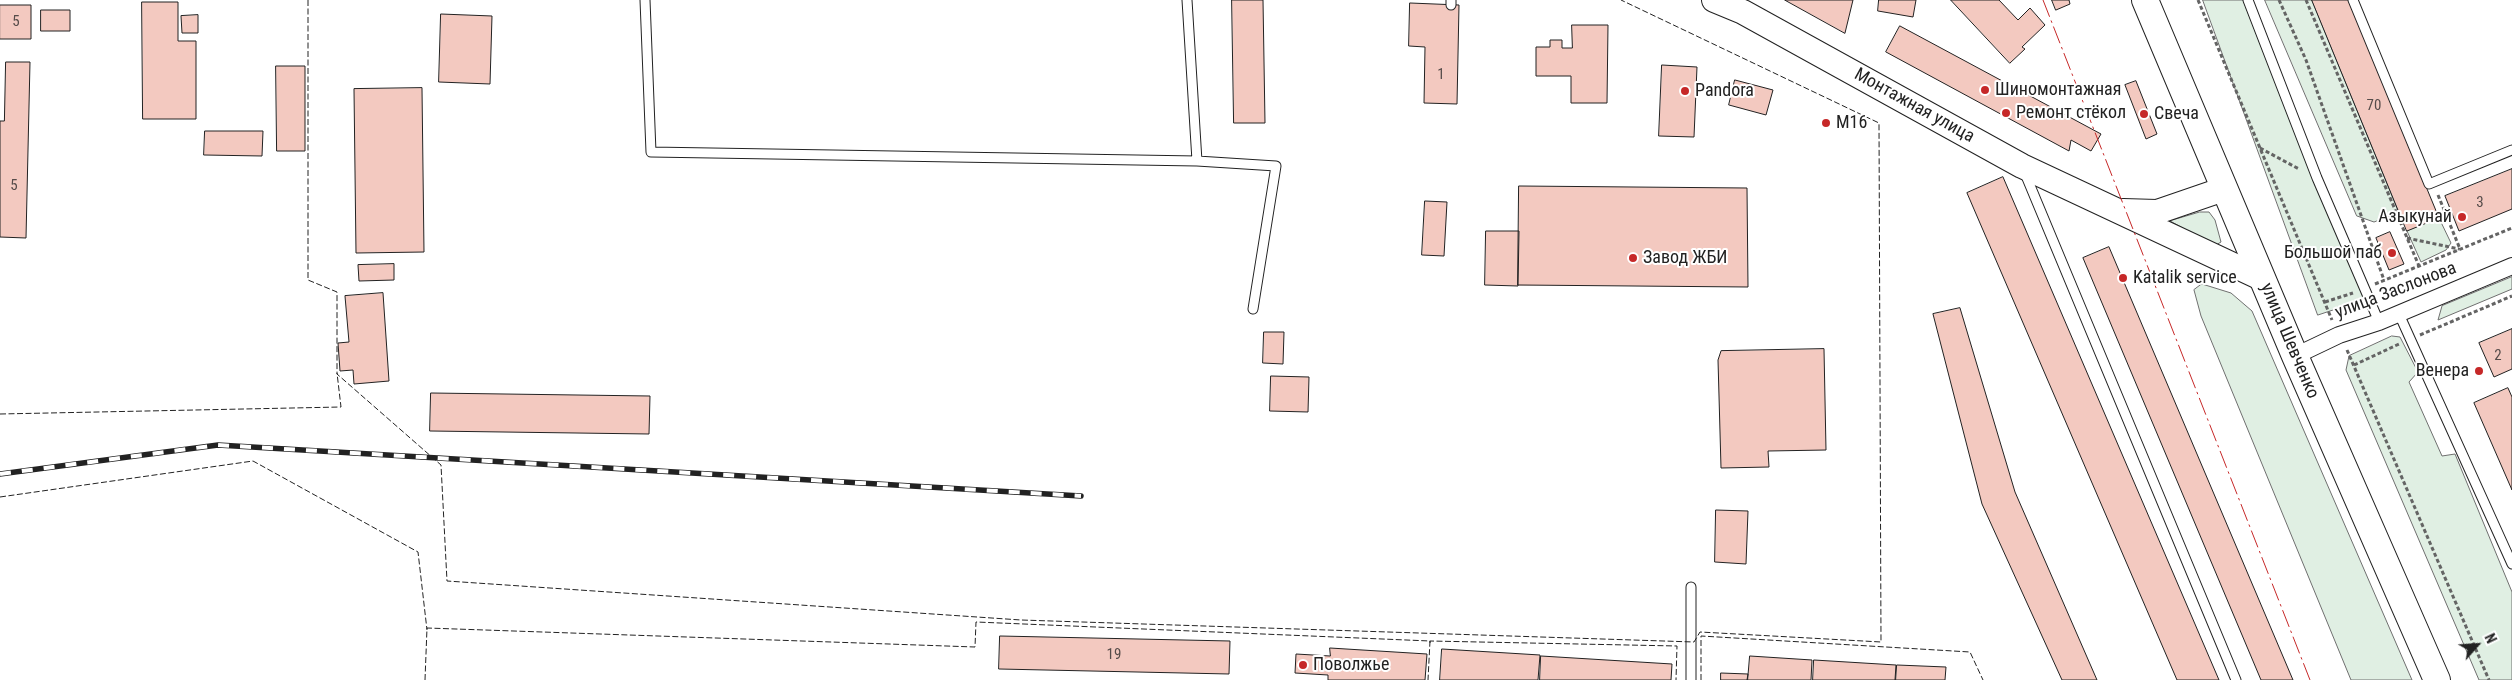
<!DOCTYPE html>
<meta charset="utf-8">
<style>
body{margin:0}
#map{position:relative;width:2512px;height:680px;overflow:hidden;background:#fff;font-family:"Roboto Condensed",sans-serif}
canvas{display:block}
.north{position:absolute;left:2452px;top:620px;width:50px;height:50px;-webkit-text-stroke:4px #fff;paint-order:stroke;rotate:64deg;font-size:14px;font-weight:700;line-height:20px;text-align:center;color:#222}
.north::after{content:'';display:block;margin:auto;width:18px;height:22px;background:#222;clip-path:polygon(50% 0,100% 100%,50% 72%,0 100%)}
</style>
<div id="map">
<canvas width="2512" height="680"></canvas>
<div class="north">N</div>
</div>
<script>
const ctx = document.querySelector('canvas').getContext('2d');
ctx.lineJoin = 'round';
function paint(path, color) { ctx.fillStyle = color; ctx.fill(path, 'evenodd'); }
function trace(path, color, width, dash) { ctx.strokeStyle = color; ctx.lineWidth = width; ctx.lineCap = dash ? 'butt' : 'round'; ctx.setLineDash(dash || []); ctx.stroke(path); }
function drawText(font, color, halo, rows, align = 'center') {
  ctx.font = font + ' "Roboto Condensed",sans-serif'; ctx.lineWidth = 4; ctx.setLineDash([]); ctx.textBaseline = 'middle'; ctx.strokeStyle = halo; ctx.fillStyle = color; for (const [text, x, y, turn = 0] of rows) {
    ctx.save(); ctx.translate(x, y); ctx.rotate((+turn || 0) * Math.PI / 180); ctx.textAlign = isNaN(turn) ? turn : align; if (halo) ctx.strokeText(text, 0, 0); ctx.fillText(text, 0, 0); ctx.restore();
  }
}
const green = new Path2D(`
 M2203,0H2243L2312,176L2366,299L2318,315Z
 M2265,0H2312L2399,213L2374,222L2357,216Z
 M2200,212H2209L2215,220L2221,242L2216,245L2210,243L2170,221Z
 M2439,218L2451,243L2446,250L2421,262L2407,231Z
 M2512,277V289L2438,320L2442,306Z
 M2202,284L2231,293L2252,311L2412,680H2351L2201,316L2194,290Z
 M2392,336L2400,337L2418,372L2409,382L2442,456L2455,454L2512,592V680H2479L2346,370L2349,356Z`);
paint(green, '#e0efe3');
trace(green, '#6f6f6f', 1);
const building = new Path2D(`
 M1232,0H1263L1265,123H1234Z
 M1785,0H1853L1845,33Z
 M1879,0H1916L1913,17L1878,11Z
 M1951,0H1999L2018,20L2030,8L2045,25L2022,47L2025,49L2010,63Z
 M2052,0H2069L2070,4L2056,10Z
 M2312,0H2349L2439,218L2407,231Z
 M142,2H178V41H196V119H143Z
 M1410,3L1459,5L1457,104L1424,103L1425,47L1409,46Z
 M0,5H31V39H0Z
 M41,10H70V31H41Z
 M441,14L492,16L490,84L439,82Z
 M198,15V33H182L181,16Z
 M1572,25H1608L1607,103H1571V76H1536V47H1550V40H1562V48H1572Z
 M1900,26L2101,134L2091,151L2071,140L2069,151L1886,52Z
 M6,62H30L26,238L0,237V121H4Z
 M1662,65L1697,67L1694,137L1659,136Z
 M276,66H305V151H277Z
 M1735,80L1773,90L1766,115L1729,105Z
 M2136,81L2157,134L2146,139L2125,85Z
 M422,88L424,252L356,253L354,89Z
 M205,131H263L262,156L204,155Z
 M2512,169V209L2459,231L2445,196Z
 M2003,177L2219,680H2177L1967,193Z
 M1519,186L1747,188L1748,287L1518,285Z
 M1425,201L1447,202L1444,256L1422,255Z
 M1486,231H1519L1518,286L1485,285Z
 M2390,232L2404,264L2389,270L2376,238Z
 M2109,247L2293,680H2261L2083,258Z
 M394,264V280L359,281L358,265Z
 M383,293L389,381L354,384L353,370L340,371L338,343L349,342L345,296Z
 M1960,308L2015,492L2097,680H2062L1982,504L1933,314Z
 M2512,329V369L2494,377L2479,343Z
 M1264,332H1284L1283,364L1263,363Z
 M1824,349L1826,450L1768,451L1769,467L1721,468L1718,360L1721,351Z
 M1271,376L1309,377L1308,412L1270,411Z
 M2508,388L2512,397V490L2474,403Z
 M431,393L650,396L649,434L430,431Z
 M1716,510L1748,511L1746,564L1715,562Z
 M1000,636L1230,641L1229,674L999,669Z
 M1330,648L1427,654L1425,680H1328V675L1295,673L1296,654L1330,656Z
 M1442,649L1540,655L1538,680H1440Z
 M1541,656L1672,664L1671,680H1540Z
 M1750,656L1812,660L1811,680H1748Z
 M1814,660L1896,665L1895,680H1813Z
 M1897,665L1946,667L1945,680H1896Z
 M1721,673L1748,674L1747,680H1721Z`);
paint(building, '#f3c9c0');
trace(building, '#222', 1);
const lane = new Path2D(`
 M645,0L651,152L1197,161L1187,0
 M2248,0L2317,178L2379,322
 M2353,0L2429,184L2512,150
 M1451,5V0
 M1197,161L1276,166L1253,309
 M2024,171L2236,680
 M2399,314L2512,564
 M1691,587V680`);
const street = new Path2D(`
 M2295,356L2339,335L2379,322L2512,266`);
const secondary = new Path2D(`
 M1714,0L1743,12L2022,166L2263,279
 M2123,211L2157,212L2224,189`);
const primary = new Path2D(`
 M2145,0L2295,356L2437,680`);
trace(lane, '#222', 11);
trace(street, '#222', 18);
trace(secondary, '#222', 26);
trace(primary, '#222', 28);
trace(new Path2D(`
 M2198,0L2332,320
 M2279,0L2306,60L2384,280
 M2306,0L2419,266
 M2260,148L2299,169
 M2438,195L2460,249
 M2407,238L2459,249
 M2375,284L2512,228
 M2325,302L2353,293
 M2420,335L2512,296
 M2347,350L2489,680
 M2354,365L2399,344`), '#646464', 3, [4, 2.5]);
trace(lane, '#fff', 9);
trace(street, '#fff', 16);
trace(secondary, '#fff', 24);
trace(primary, '#fff', 26);
const rail = new Path2D(`
 M0,474L218,445L1081,496`);
trace(rail, '#222', 5.5);
trace(rail, '#fff', 4, [11]);
trace(new Path2D(`
 M308,0V280L337,292V374L441,465L447,581L1021,620L1694,642L1700,632L1881,642L1879,123L1621,0
 M0,414L341,407L337,373
 M0,497L253,461L418,552L427,630
 M1430,643V641L1677,646L1676,680
 M425,680L427,628L975,647L976,622L1430,641L1428,680
 M1701,680V636L1970,652L1983,680`), '#222', 1, [6, 2.5]);
trace(new Path2D(`
 M2043,0L2310,680`), '#c62828', 1, [18, 4, 2.5, 4]);
for (const [x, y, r, color] of [
 [1985,90,5,"#c62828"],
 [1685,91,5,"#c62828"],
 [2006,113,5,"#c62828"],
 [2144,114,5,"#c62828"],
 [1826,123,5,"#c62828"],
 [2462,217,5,"#c62828"],
 [2392,253,5,"#c62828"],
 [1633,258,5,"#c62828"],
 [2123,278,5,"#c62828"],
 [2479,371,5,"#c62828"],
 [1303,665,5,"#c62828"]
]) { const dot = new Path2D(); dot.arc(x, y, r, 0, 2 * Math.PI); ctx.fillStyle = color; ctx.fill(dot); trace(dot, '#fff', 2); }
drawText('15px', '#564c4a', null, [
 ["5",16,22],
 ["1",1441,75],
 ["70",2374,106],
 ["5",14,186],
 ["3",2480,203],
 ["2",2498,356],
 ["19",1114,655]
]);
drawText('18px', '#222', '#fff', [
 ["Шиномонтажная",1995,90],
 ["Pandora",1695,91],
 ["Ремонт стёкол",2016,113],
 ["Свеча",2154,114],
 ["М16",1836,123],
 ["Азыкунай",2452,217,"right"],
 ["Большой паб",2382,253,"right"],
 ["Завод ЖБИ",1643,258],
 ["Katalik service",2133,278],
 ["Венера",2469,371,"right"],
 ["Поволжье",1313,665]
], 'left');
drawText('18px', '#222', '#fff', [
 ["Монтажная улица",1914,106,29],
 ["улица Заслонова",2396,291,-21],
 ["улица Шевченко",2289,341,67]
]);
</script>
